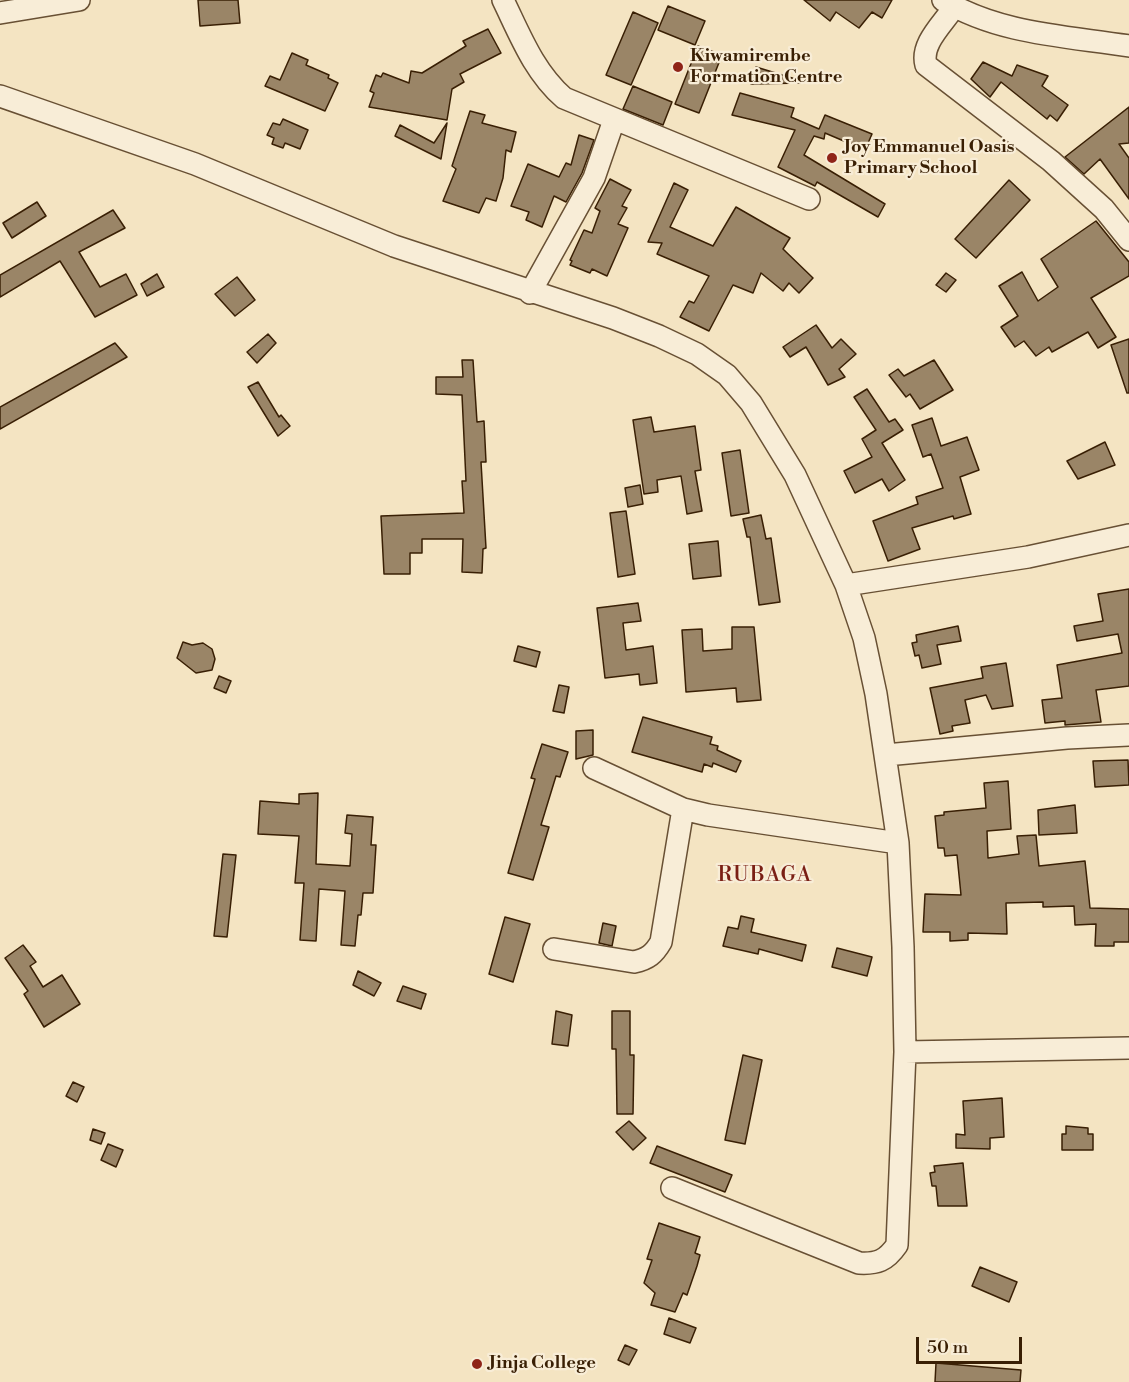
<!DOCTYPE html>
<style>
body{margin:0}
#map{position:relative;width:1129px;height:1382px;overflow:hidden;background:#f4e4c2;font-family:"Libre Bodoni",serif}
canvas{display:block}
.scale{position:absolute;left:916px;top:1337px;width:106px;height:27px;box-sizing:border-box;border:3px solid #391f04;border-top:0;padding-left:8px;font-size:18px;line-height:21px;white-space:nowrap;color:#391f04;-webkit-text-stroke:4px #f8edd7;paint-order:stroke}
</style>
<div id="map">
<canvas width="1129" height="1382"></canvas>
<div class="scale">50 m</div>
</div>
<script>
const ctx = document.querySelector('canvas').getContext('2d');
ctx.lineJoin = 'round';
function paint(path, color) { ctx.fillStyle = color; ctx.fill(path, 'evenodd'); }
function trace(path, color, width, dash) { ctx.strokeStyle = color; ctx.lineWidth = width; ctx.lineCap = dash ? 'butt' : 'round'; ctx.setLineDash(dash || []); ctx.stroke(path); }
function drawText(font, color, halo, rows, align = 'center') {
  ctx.font = font + ' "Libre Bodoni",serif'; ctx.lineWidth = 4.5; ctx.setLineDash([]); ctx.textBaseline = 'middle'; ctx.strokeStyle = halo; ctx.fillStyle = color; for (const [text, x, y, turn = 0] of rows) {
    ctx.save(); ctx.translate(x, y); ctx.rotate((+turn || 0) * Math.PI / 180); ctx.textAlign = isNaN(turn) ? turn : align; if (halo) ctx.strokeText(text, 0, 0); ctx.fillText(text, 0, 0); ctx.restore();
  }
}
const building = new Path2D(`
 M198,0H238L240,23L200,26Z
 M804,0H892L882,18L872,12L859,28L836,12L830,21Z
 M668,6L705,21L695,45L658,30Z
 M633,12L658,23L631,85L606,75Z
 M488,29L501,53L460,74L464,82L452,89L447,120L369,107L374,93L370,91L376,75L381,77L383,73L409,83L411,71L422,73L466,46L463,41Z
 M698,46L722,55L699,113L675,104Z
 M292,53L308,60L306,65L329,75L328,78L338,83L325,111L265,86L270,76L280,80Z
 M983,62L1012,76L1017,65L1048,76L1042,86L1068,105L1057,121L1050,115L1047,119L1001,82L990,97L971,79Z
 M756,67L802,81V83L751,84Z
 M633,86L672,102L663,125L623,109Z
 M740,93L794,108L791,117L819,129L825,115L872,134L865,150L825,133L824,139L814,136L804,155L885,204L878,217L817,182L815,186L778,167L795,130L732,115Z
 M1129,107V143L1119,144L1129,158V199L1100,159L1084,174L1065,157Z
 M470,111L485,115L482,123L516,132L511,152L506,150L503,178L496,201L486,198L479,213L443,201L456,169L452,166Z
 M283,119L308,130L300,149L285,143L283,148L272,144L274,138L267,135L273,123L280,125Z
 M447,123L441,159L395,136L400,125L434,143Z
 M579,135L594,140L582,173L566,202L554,196L542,227L526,220L529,212L511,206L528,164L559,177L566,163L571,165Z
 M610,179L631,190L622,206L627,208L618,224L628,228L607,276L592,269L590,273L570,265L572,261L570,260L584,230L592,233L600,211L595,208Z
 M1009,180L1030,200L976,258L955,239Z
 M674,183L688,190L670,227L713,246L736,207L790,238L783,249L813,278L799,293L789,283L783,291L761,273L753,293L733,285L709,331L680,317L689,301L694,303L709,276L657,254L662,243L648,242Z
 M37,202L46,216L12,238L3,223Z
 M113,210L125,228L79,252L100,287L126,274L137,295L95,317L60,261L0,297V275Z
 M1096,221L1129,262V276L1091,298L1116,337L1098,348L1088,332L1052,352L1049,347L1036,356L1024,341L1015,347L1001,327L1018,316L999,286L1022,272L1038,301L1058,287L1041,259Z
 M946,273L956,280L946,292L936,285Z
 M157,274L164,287L147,296L141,284Z
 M237,277L255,300L235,316L215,294Z
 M816,325L832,348L841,339L856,354L839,369L845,377L828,385L806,347L790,357L783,347Z
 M268,334L276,343L257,363L247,352Z
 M1129,339V393H1127L1111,345Z
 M115,343L127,357L0,429V407Z
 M462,360H473L477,422L484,421L486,462H481L486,548L483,549L482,573L462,572L463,539H422V553H410V574H384L381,516L464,513L462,481H466L462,395L436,394V377H463Z
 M934,360L953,390L920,409L910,394L906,397L889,375L898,369L904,376Z
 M258,382L279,417L281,415L290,426L278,436L248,387Z
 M867,389L889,422L895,419L903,430L882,443L905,480L889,491L882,479L855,493L844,471L872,457L862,439L876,430L854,397Z
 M651,417L654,432L695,426L701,470L695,471L702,511L687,514L681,476L657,480L658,492L644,494L633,420Z
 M932,418L941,446L967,437L979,470L960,477L971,514L954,519L953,516L912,528L920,549L888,561L873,521L918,504L916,497L943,488L931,454L923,457L912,425Z
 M1105,442L1115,465L1078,479L1067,461Z
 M740,450L749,513L731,516L722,453Z
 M640,485L643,504L628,507L625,488Z
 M626,511L635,574L618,577L610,513Z
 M761,515L766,539L771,538L780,602L759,605L750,537H747L743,519Z
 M718,541L721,576L693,579L689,544Z
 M1129,589V686L1096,690L1101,722L1065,725V721L1045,723L1042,700L1062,698L1057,665L1122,653L1118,634L1077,641L1074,626L1103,621L1098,594Z
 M638,603L641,621L623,623L626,650L653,646L657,683L640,685L639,674L605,678L597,608Z
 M958,626L961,641L937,645L941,664L922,668L919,655L915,656L912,643L917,642L916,635Z
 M732,627H754L761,700L737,702L736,688L686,692L682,630L702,629L703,651L732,649Z
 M183,642L192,645L203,643L212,649L215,659L212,670L196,673L177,658Z
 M518,646L540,652L536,667L514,661Z
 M1006,663L1013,706L992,709L986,695L965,700L970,723L952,726L953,731L940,734L930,688L983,678L981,667Z
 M219,676L231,681L226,693L214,688Z
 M559,685L569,687L564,713L553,711Z
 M643,717L712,737L710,744L718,746L717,750L741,761L736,772L713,763L712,767L704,764L702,772L632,752Z
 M593,730V755L576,759V731Z
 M542,744L568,752L560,777L556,776L541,825L549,827L533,880L508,873L535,779L531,778Z
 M1128,760L1129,785L1095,787L1093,761Z
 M1008,781L1011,829L987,831L988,858L1019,854L1017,836L1036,835L1039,866L1085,861L1090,908L1129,909V942H1114V946H1095L1096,924L1075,925L1074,906L1043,907V902L1006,903L1007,934L968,933V940L950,941V932H923L925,894L961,895L957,855L945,856L944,848H938L935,816L944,815V812L986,808L984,783Z
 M318,793L316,864L350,866L352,834L345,833L347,815L373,817L371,845H376L373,893H363L361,915H358L355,946L341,945L345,891L319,889L316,941L300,940L304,883H295L299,836L258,834L260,801L299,804V794Z
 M1075,805L1077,833L1039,835L1038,810Z
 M223,854L236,855L227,937L214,936Z
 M741,916L754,919L751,932L806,945L802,961L759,949L758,954L723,946L728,927L738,929Z
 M505,917L530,924L513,982L489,974Z
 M603,923L616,926L612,946L599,943Z
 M23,945L36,962L30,966L43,987L62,975L80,1004L44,1027L24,994L28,991L5,958Z
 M837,948L872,957L867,976L832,967Z
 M358,971L381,983L374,996L353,985Z
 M403,986L426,994L421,1009L397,1001Z
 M556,1011L572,1015L568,1046L552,1044Z
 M612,1011H630V1055H634L633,1114H617L616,1049H612Z
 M743,1055L762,1060L745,1144L725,1140Z
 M73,1082L84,1087L77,1102L66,1096Z
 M1002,1098L1004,1137L990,1138V1149L956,1148V1134L965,1135L963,1101Z
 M629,1121L646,1138L633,1150L616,1132Z
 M1066,1126L1088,1128V1134H1093V1150H1062V1134H1066Z
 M93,1129L105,1133L101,1144L90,1140Z
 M108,1144L123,1150L116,1167L101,1160Z
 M657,1146L732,1175L725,1192L650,1163Z
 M963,1163L967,1206H938L936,1186H932L930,1173L935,1172L934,1166Z
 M659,1223L700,1237L695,1253L700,1255L697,1266L687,1295L683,1293L675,1312L651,1305L655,1293L644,1283L652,1260L647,1259Z
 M980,1267L1017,1282L1009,1302L972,1286Z
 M669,1318L696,1328L690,1343L664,1334Z
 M625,1345L637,1350L629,1365L618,1360Z
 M936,1363L1021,1370L1020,1382H935Z`);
paint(building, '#9a8567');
trace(building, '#391f04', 1.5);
const minor = new Path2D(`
 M503,0C520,35 534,72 564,98L809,199
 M943,0C999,34 1066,36 1129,46
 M954,7C943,24 920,44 926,65L1051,161L1104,209L1129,240
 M0,13L79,0
 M0,96L195,164L394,246L613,318L659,336L697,354L727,375L751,403L795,475L846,585L864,638L876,694L898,843L903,947L905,1052L897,1245C886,1261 877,1264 859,1263L672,1188
 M530,293L594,178L614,120
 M846,585L1028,557L1129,535
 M886,755L1067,738L1129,735
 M594,768L683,809L708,815L898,843
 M554,949L634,962C648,959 654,954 661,942L683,809
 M905,1052L1129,1048`);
trace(minor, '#685034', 24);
trace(minor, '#f8edd7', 21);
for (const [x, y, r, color] of [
 [678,67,6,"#8f2418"],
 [832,158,6,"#8f2418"],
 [477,1364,6,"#8f2418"]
]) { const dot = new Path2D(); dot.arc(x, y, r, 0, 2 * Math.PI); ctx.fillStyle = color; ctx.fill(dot); trace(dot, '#f8edd7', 2); }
drawText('bold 18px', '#391f04', '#f8edd7', [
 ["Kiwamirembe",690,57],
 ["Formation Centre",690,78],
 ["Joy Emmanuel Oasis",844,148],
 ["Primary School",844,169],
 ["Jinja College",489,1364]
], 'left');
ctx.letterSpacing = '1.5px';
drawText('21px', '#7a1f14', '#f8edd7', [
 ["RUBAGA",765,876]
]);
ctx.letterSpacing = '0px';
</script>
